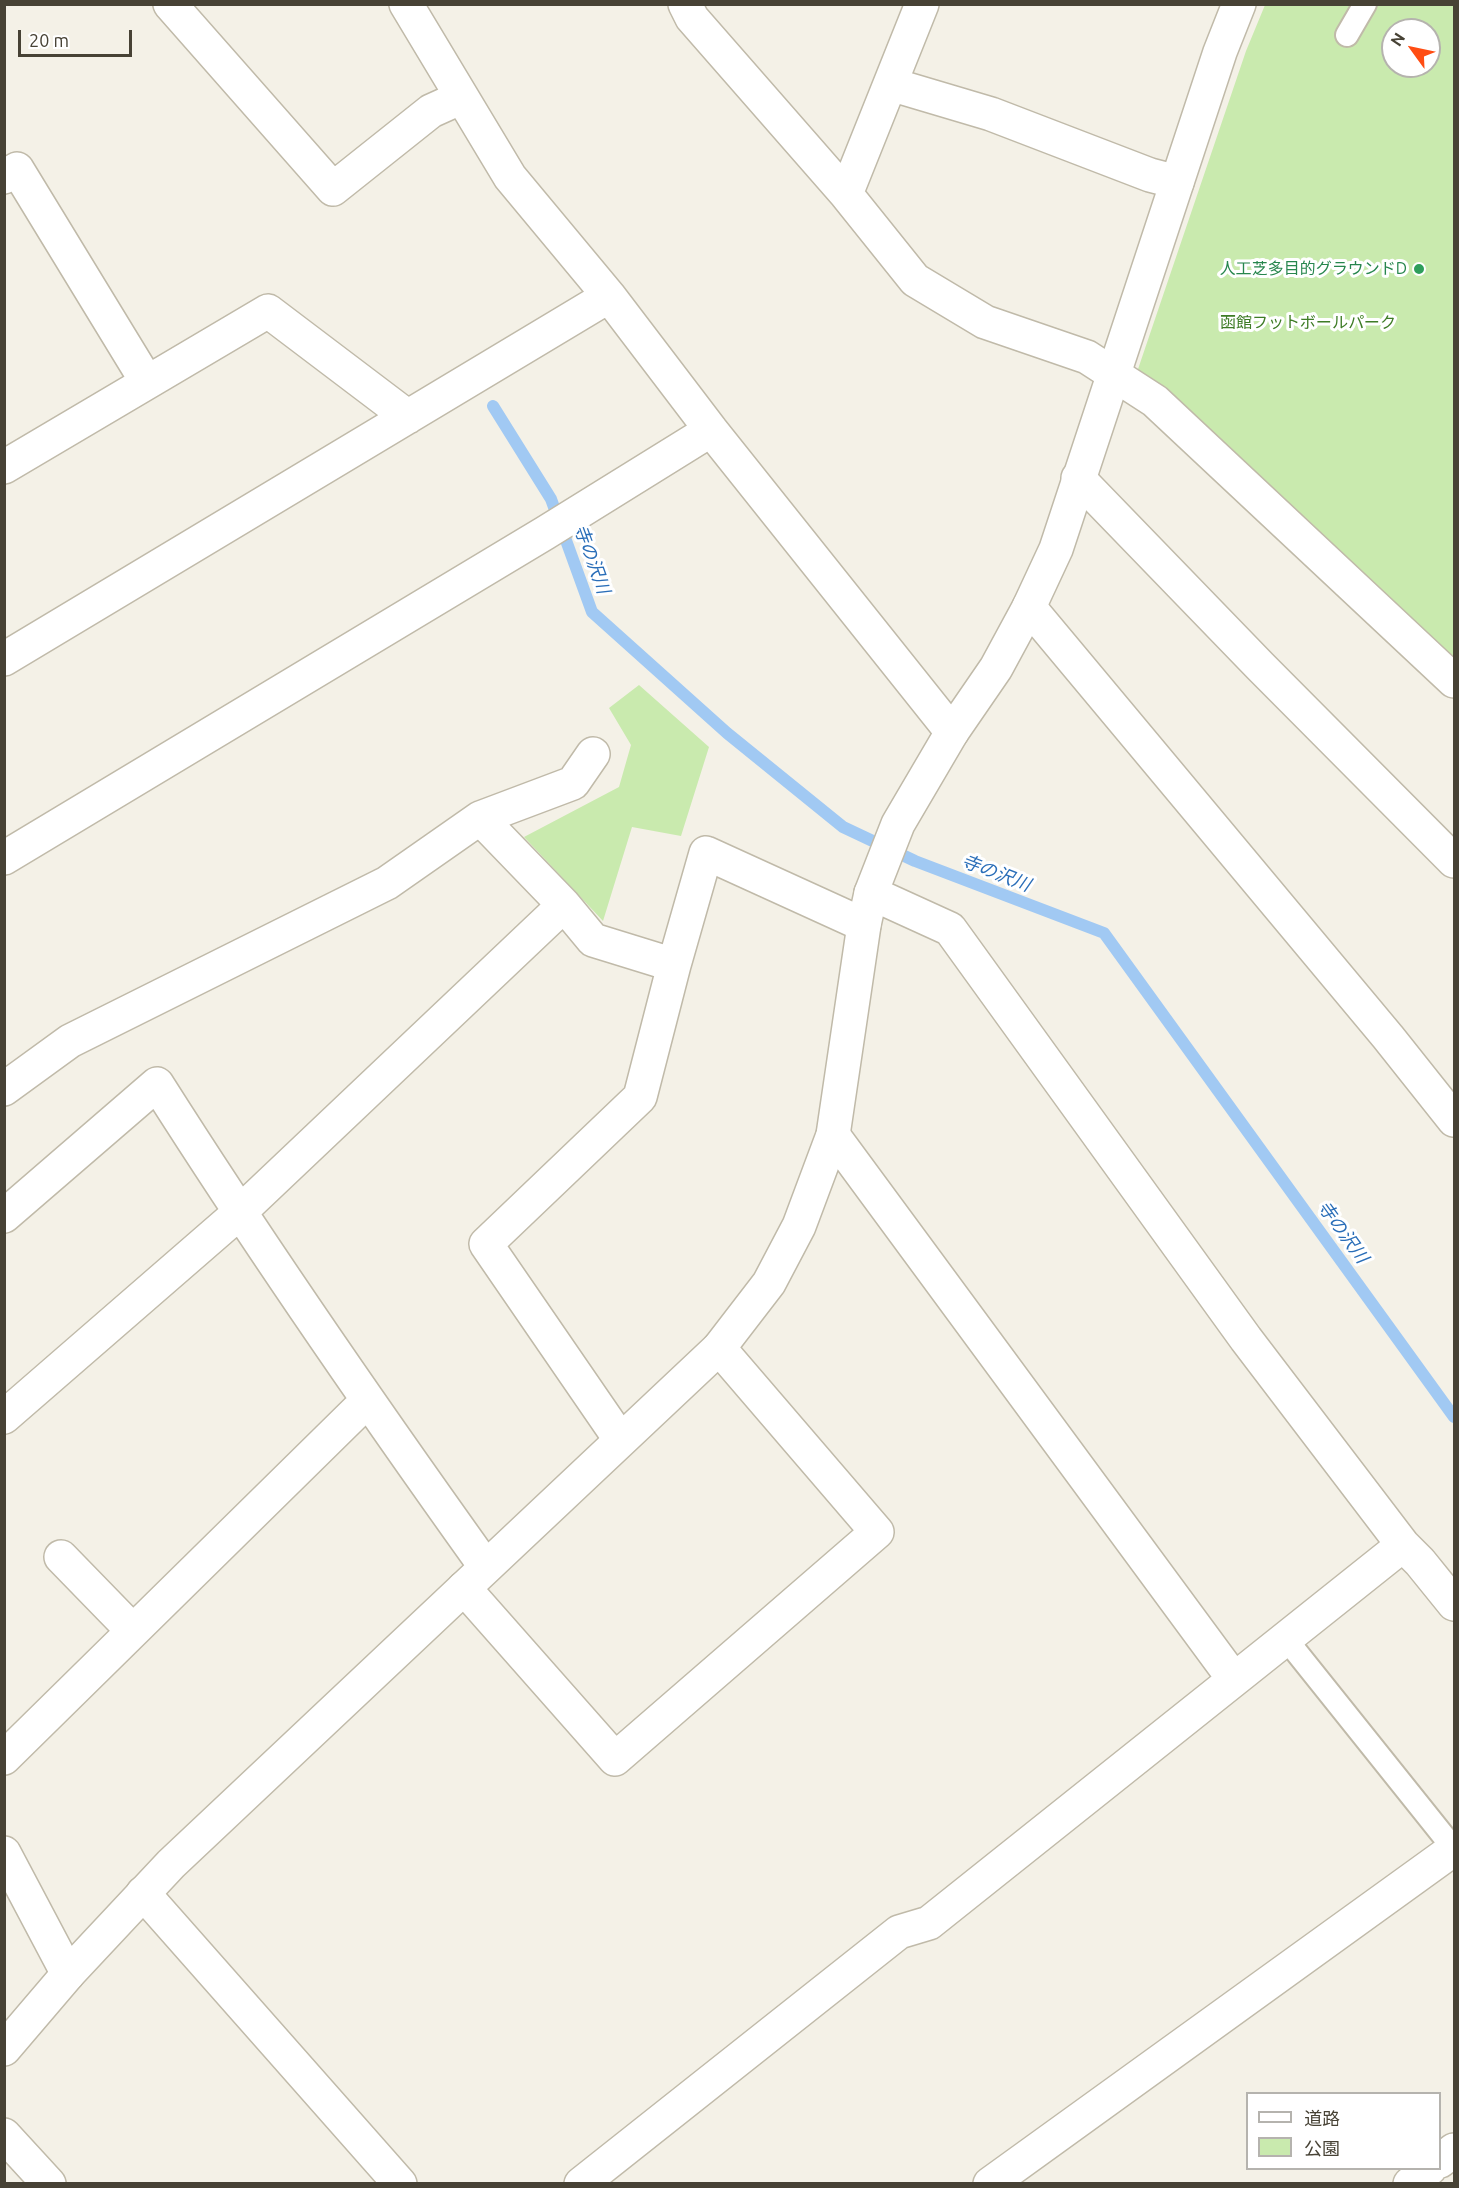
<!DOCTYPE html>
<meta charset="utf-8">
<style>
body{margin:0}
#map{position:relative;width:1459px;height:2188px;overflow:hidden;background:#f4f1e7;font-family:Ubuntu,"Noto Sans JP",sans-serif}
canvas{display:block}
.frame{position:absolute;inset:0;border:6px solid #474235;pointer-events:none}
.legend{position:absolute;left:1246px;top:2092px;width:195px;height:78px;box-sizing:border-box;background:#fff;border:2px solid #b5b3ae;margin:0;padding:8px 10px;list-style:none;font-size:18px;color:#474235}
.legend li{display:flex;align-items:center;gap:12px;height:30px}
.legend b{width:30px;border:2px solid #b5b3ae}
.north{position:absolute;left:1381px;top:18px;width:60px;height:60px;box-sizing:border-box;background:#fff;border:2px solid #b5b3ae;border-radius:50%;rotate:303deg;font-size:16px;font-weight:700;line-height:24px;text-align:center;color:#474235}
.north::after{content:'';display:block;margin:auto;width:21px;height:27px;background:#ff4d13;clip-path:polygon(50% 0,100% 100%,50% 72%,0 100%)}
.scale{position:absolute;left:18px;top:30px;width:114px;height:27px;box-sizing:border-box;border:3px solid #474235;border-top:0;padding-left:8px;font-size:18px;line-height:21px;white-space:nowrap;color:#474235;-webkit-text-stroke:4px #fff;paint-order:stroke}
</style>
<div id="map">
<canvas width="1459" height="2188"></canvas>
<div class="frame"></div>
<ul class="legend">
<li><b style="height:8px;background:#fff"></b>道路</li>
<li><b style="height:16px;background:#c9eaae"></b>公園</li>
</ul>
<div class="north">N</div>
<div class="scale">20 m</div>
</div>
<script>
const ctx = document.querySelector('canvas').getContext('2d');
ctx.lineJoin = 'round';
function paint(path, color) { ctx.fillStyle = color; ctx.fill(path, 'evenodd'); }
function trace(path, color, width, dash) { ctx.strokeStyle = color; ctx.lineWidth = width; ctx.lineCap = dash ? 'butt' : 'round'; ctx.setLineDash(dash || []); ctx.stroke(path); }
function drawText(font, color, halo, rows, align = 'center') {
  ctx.font = font + ' Ubuntu,"Noto Sans JP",sans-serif'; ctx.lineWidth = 6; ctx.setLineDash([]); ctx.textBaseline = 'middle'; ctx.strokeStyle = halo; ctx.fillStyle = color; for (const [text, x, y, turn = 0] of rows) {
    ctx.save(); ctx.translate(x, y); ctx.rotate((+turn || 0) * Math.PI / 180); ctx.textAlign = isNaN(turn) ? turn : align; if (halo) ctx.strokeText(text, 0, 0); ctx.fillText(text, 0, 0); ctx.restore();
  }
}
paint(new Path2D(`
 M1265,5H1454V667L1136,375L1246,51ZM1393,30H1429V66H1393Z
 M639,685L709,747L681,836L632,827L603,921L524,837L619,787L631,745L609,708Z`), '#c9eaae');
trace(new Path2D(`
 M493,406L551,499L592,612L727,733L843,827L915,861L1104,933L1454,1417`), '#a1c9f3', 12);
const service = new Path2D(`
 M1347,35L1365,4
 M1286,1639L1454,1849`);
const minor = new Path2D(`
 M170,4L333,189L431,111L462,97
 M406,4L510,177L609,296L711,430L952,732
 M685,4L692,18L846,194L915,280L985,322L1087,357L1155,401L1454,681
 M890,84L991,114L1150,175L1177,182
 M4,177L17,169L147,382
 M846,194L922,4
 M4,467L268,311L408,417
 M1078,478L1260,666L1454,861
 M1029,607L1388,1037L1454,1120
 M4,659L609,296
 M480,818L573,783L593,754
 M4,858L545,533L711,430
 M871,893L950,929L1246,1339L1403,1545L1420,1562L1454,1604
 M4,1089L70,1041L387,883L480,818L564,905
 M833,1135L1233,1678
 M4,1216L157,1084C261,1248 372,1408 485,1566
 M4,1417L239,1213L564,905L593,940L674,965
 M620,1439L486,1244L640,1097L674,965L706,853L864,925
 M61,1557L133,1631
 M464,1588L615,1759L877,1532L719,1348
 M4,1758L367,1401
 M4,1853L68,1974
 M143,1893L400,2184
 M4,2135L49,2184
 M1440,2161L1454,2150
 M581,2184L899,1932L929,1923L1403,1545
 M990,2184L1454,1849
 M1410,2184L1430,2168`);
const tertiary = new Path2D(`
 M4,2049L68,1974L171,1864L719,1348L769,1283L799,1226L833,1135L864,925L871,893L898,824L952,732L996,668L1029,607L1056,549L1220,52L1239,4`);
trace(service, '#c0baa9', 26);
trace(minor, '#c0baa9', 36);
trace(tertiary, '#c0baa9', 36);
trace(service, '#fff', 22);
trace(minor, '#fff', 33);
trace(tertiary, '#fff', 33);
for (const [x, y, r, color] of [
 [1419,269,6,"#2e9e5b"]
]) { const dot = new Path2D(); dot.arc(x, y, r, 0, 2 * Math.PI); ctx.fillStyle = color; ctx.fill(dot); trace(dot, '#fff', 2); }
drawText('16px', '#27864d', '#fff', [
 ["人工芝多目的グラウンドD",1407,269]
], 'right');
drawText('16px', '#3e7c26', '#fff', [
 ["函館フットボールパーク",1308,323]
]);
drawText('italic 18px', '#2a6eb8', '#fff', [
 ["寺の沢川",592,559,70],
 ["寺の沢川",996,873,21],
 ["寺の沢川",1343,1232,54]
]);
</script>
